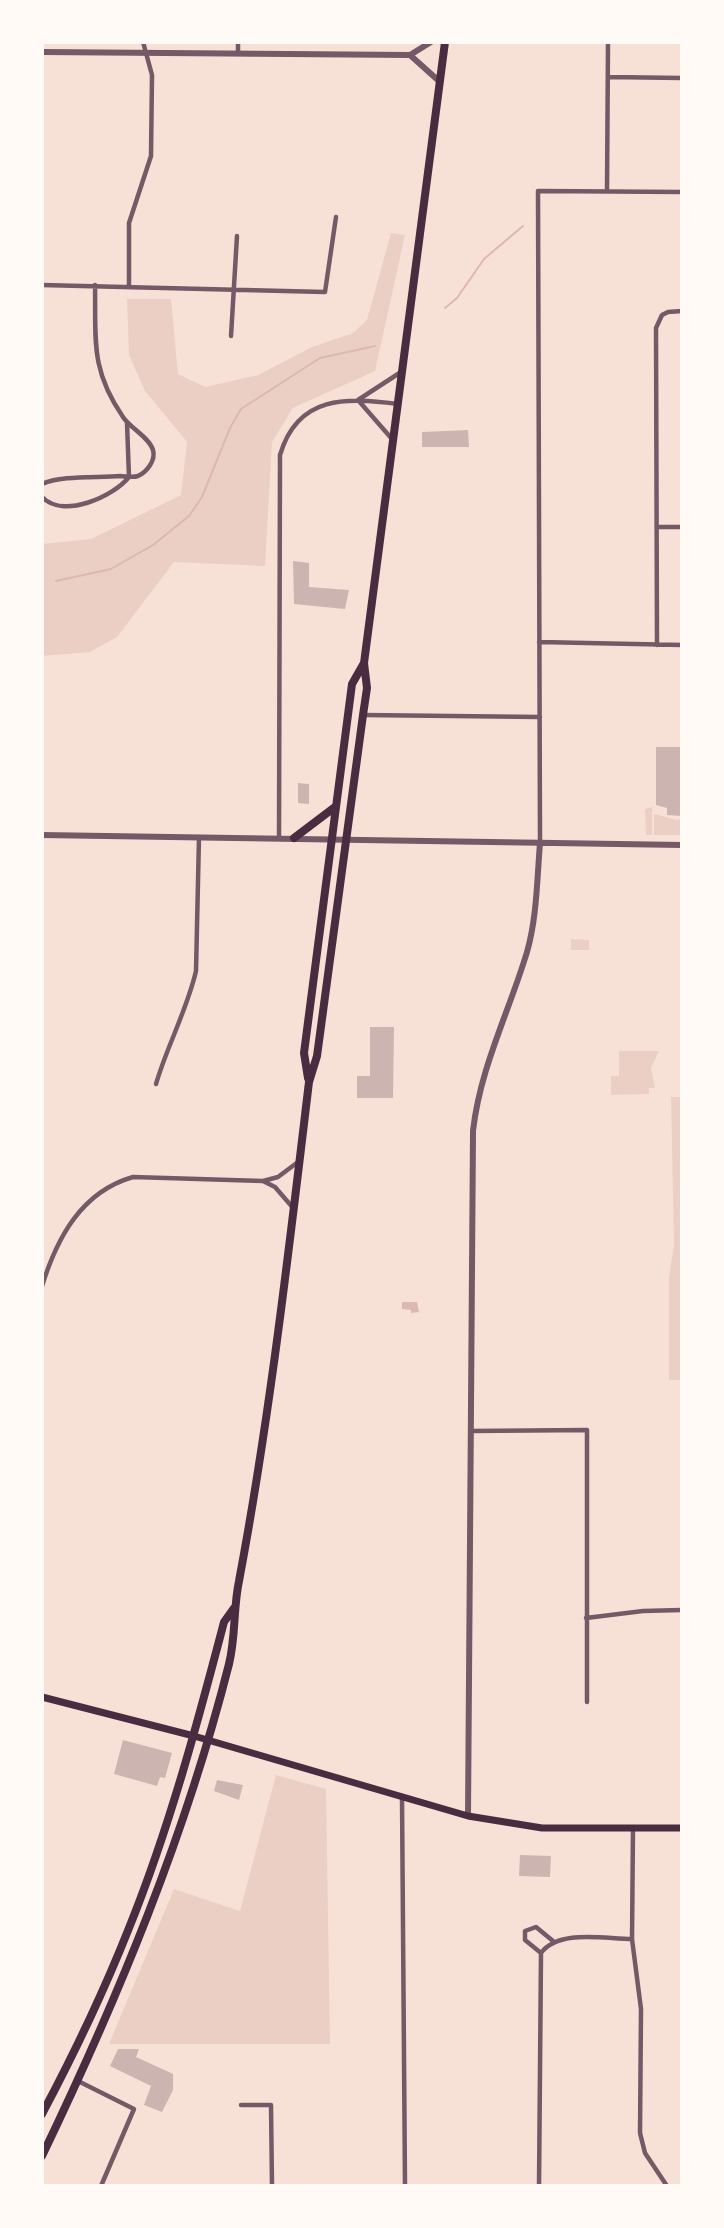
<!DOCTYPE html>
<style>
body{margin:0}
#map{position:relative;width:724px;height:2228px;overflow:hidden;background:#f7e1d7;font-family:Manrope,sans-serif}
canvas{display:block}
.frame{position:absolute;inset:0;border:44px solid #fffaf5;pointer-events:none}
</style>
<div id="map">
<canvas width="724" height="2228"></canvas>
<div class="frame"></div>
</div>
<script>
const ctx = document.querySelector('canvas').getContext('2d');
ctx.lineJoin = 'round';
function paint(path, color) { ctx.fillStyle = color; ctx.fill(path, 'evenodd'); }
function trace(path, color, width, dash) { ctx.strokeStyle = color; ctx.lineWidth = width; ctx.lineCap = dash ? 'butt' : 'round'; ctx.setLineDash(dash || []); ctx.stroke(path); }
paint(new Path2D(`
 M391,233L405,235L375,371L293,408L272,442L265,566L174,562L117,637L90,652L42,656V544L91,539L181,495L187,442L145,391L129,355L127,299H171L178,374L205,387L258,375L312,347L353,333L367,320Z
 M652,807V835H646L645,809Z
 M654,814L677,820L682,819V835H654Z
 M571,939L589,940V950H571Z
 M619,1051H659L651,1068L655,1088H649V1094L611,1095V1076H619Z
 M671,1097H682V1380H669V1277L674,1245Z
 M276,1775L326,1789L330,2044H109L174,1889L240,1911Z`), '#ebcfc5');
paint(new Path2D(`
 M402,1302H417L419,1312L411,1313V1310L402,1309Z`), '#dcb8b0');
trace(new Path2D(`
 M445,308L457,298L484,259L523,226
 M56,581L111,569L153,545L189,516L202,497L230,428L241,409L320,358L375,346`), '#dcb8b0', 2);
paint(new Path2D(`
 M468,430L469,447H422V432Z
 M293,561L309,563V587L349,590L345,609L294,604Z
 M656,747H682V816L667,815V808L656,805Z
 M298,783L309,784V804L298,803Z
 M370,1027H394L393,1098H357V1076H370Z
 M123,1740L172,1753L165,1778L160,1777L157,1786L114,1774Z
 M217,1780L243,1785L239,1800L214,1791Z
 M520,1855L551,1856L550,1877L519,1876Z
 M118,2049H139L136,2057L173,2074V2090L162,2112L144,2105L151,2086L110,2066Z`), '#ccb4b1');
trace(new Path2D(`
 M238,42V53
 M608,77L682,78
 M607,191L608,42
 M42,285L325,292L336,217
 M129,286V223L151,156L152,75L143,42
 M231,336L237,236
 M358,400L392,439
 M358,400L401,372
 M42,484C60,475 99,478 120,476C125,476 132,478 138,476C147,472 156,460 153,450C149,437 130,428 123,417C90,369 96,340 95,285
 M42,497C63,519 113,497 129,477L127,423
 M657,527H682
 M539,642L682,645
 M657,645L656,328L662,315L668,312L682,311
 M363,715L540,717
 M279,838L280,455C298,394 347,398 398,404
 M540,843L538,191L682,192
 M156,1084C167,1046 187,1010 196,971L199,837
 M263,1181L275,1187L294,1209
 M42,1286C57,1238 81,1192 133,1177L263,1181L278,1177L298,1162
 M471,1431L587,1430V1702
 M586,1618L643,1611L682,1610
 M402,1797L405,2186
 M633,1828L632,1939L641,2009L640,2133L645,2153L667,2186
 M541,1953L525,1940V1931L536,1927L553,1941
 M78,2081L134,2109L101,2186
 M241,2105H271L272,2186
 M539,2186L541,1953C559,1929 604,1939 632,1939`), '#755966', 4.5);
trace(new Path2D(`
 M42,52L410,55L431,42
 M410,55L440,82
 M42,835L682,845
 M468,1816L473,1131C480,1068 509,1012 527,952C537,917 537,879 540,843`), '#755966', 6);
trace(new Path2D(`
 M42,1697L194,1736L468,1816L542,1828H682`), '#4a2c40', 7);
trace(new Path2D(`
 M294,838L335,807
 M308,1078L304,1053L352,684L364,663
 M42,2114C74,2054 104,1991 129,1928C169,1829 197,1725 224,1622L234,1608
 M42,2156C118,1998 186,1834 229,1664C236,1636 233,1609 239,1581C270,1416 289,1248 309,1082L317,1056L363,715L367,688L364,663L445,42`), '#4a2c40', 8);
</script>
